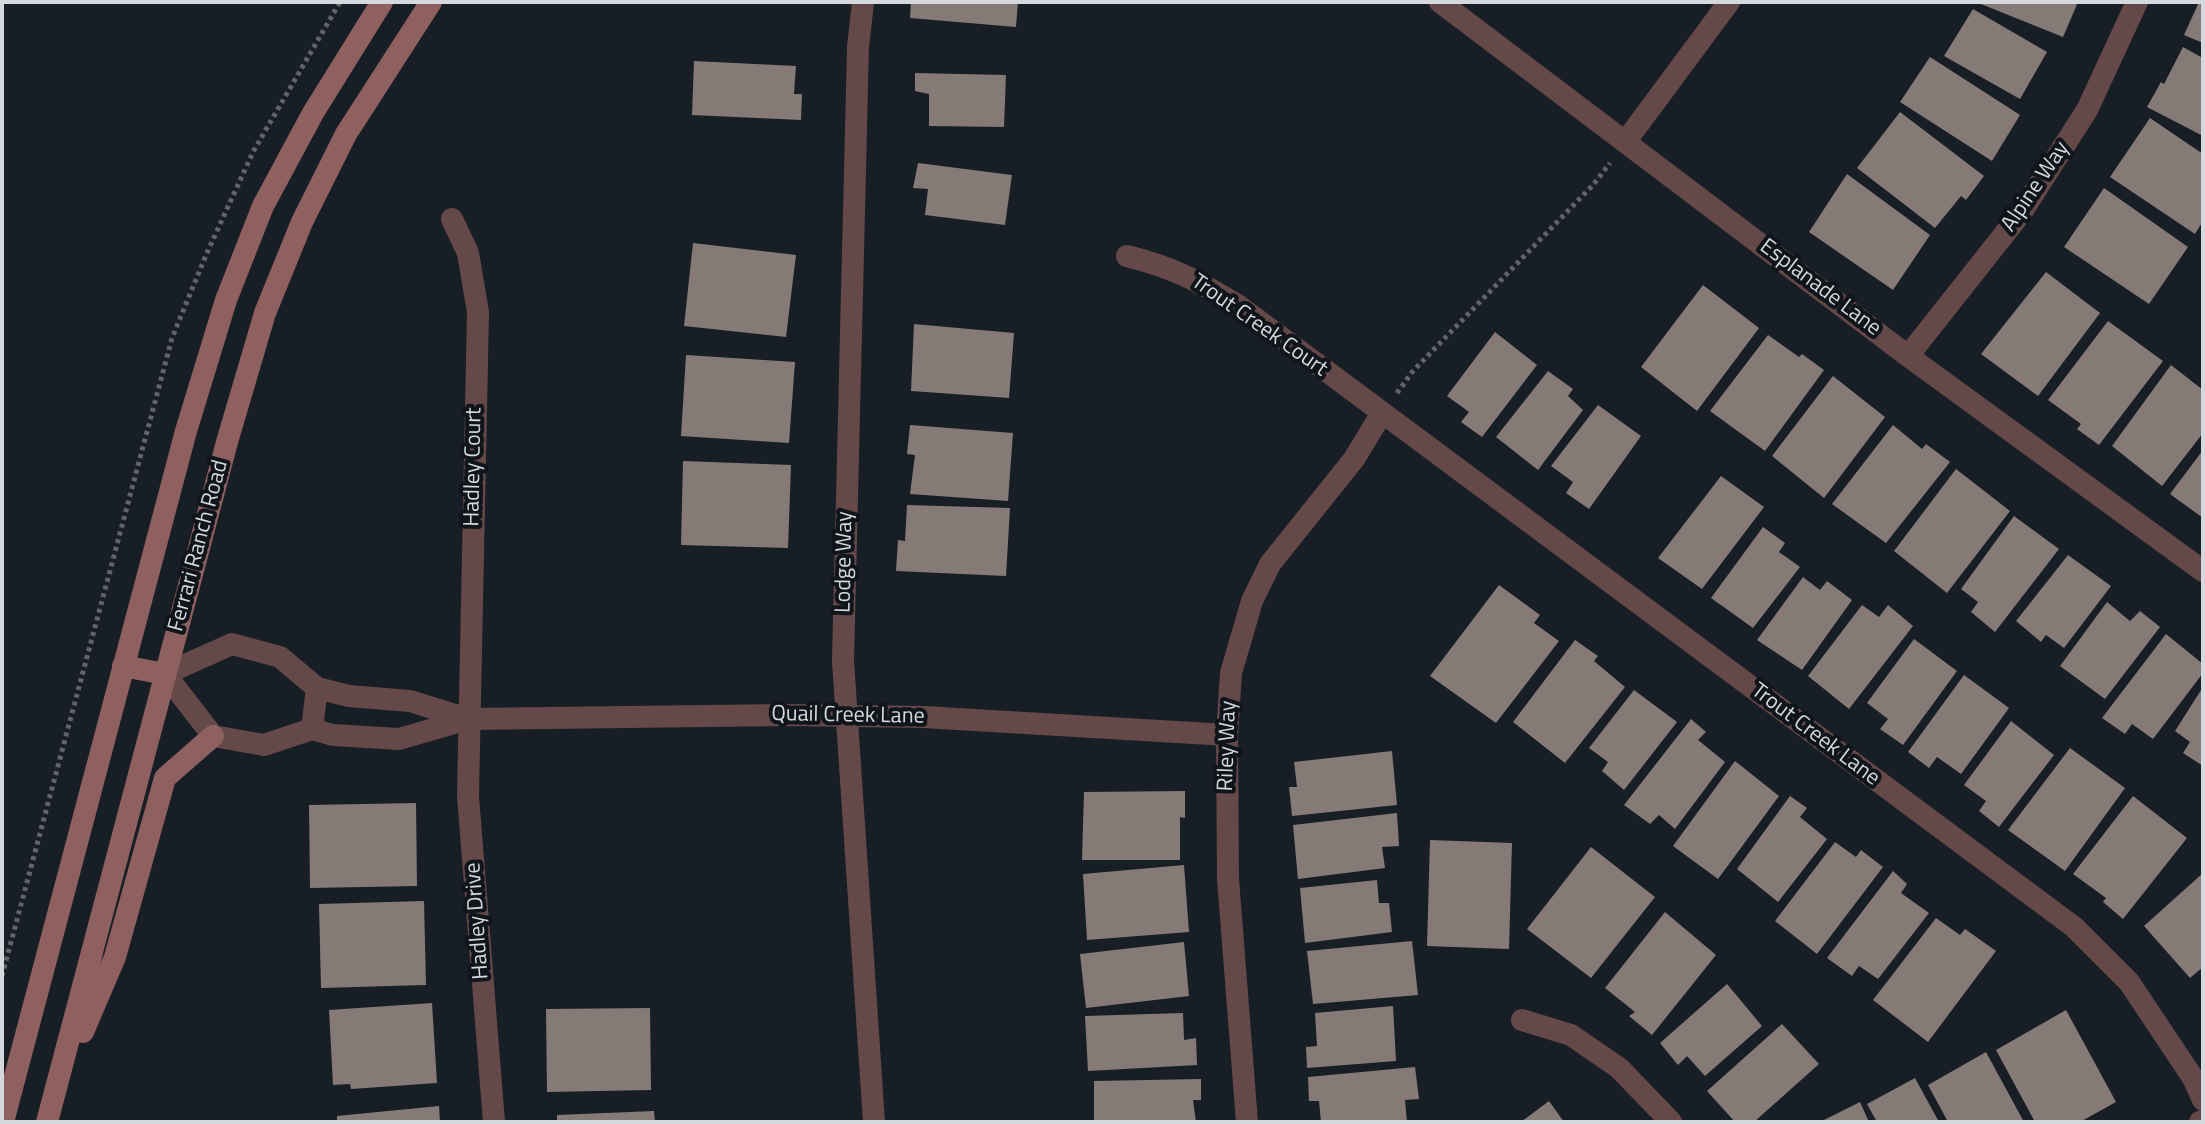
<!DOCTYPE html>
<style>
body{margin:0}
#map{position:relative;width:2205px;height:1124px;overflow:hidden;background:#181e25;font-family:"Titillium Web",sans-serif}
canvas{display:block}
.frame{position:absolute;inset:0;border:4px solid #d5d9de;pointer-events:none}
</style>
<div id="map">
<canvas width="2205" height="1124"></canvas>
<div class="frame"></div>
</div>
<script>
const ctx = document.querySelector('canvas').getContext('2d');
ctx.lineJoin = 'round';
function paint(path, color) { ctx.fillStyle = color; ctx.fill(path, 'evenodd'); }
function trace(path, color, width, dash) { ctx.strokeStyle = color; ctx.lineWidth = width; ctx.lineCap = dash ? 'butt' : 'round'; ctx.setLineDash(dash || []); ctx.stroke(path); }
function drawText(font, color, halo, rows, align = 'center') {
  ctx.font = font + ' "Titillium Web",sans-serif'; ctx.lineWidth = 8; ctx.setLineDash([]); ctx.textBaseline = 'middle'; ctx.strokeStyle = halo; ctx.fillStyle = color; for (const [text, x, y, turn = 0] of rows) {
    ctx.save(); ctx.translate(x, y); ctx.rotate((+turn || 0) * Math.PI / 180); ctx.textAlign = isNaN(turn) ? turn : align; if (halo) ctx.strokeText(text, 0, 0); ctx.fillText(text, 0, 0); ctx.restore();
  }
}
paint(new Path2D(`
 M911,2H1018L1016,27L910,18Z
 M1976,2H2078L2063,37Z
 M2199,2H2203V43L2184,35Z
 M1973,9L2047,52L2020,99L1944,56Z
 M2183,47L2203,58V136L2147,107L2161,82L2164,84Z
 M1930,57L2020,115L1992,161L1900,102Z
 M694,61L796,66L794,94H802L801,120L692,115Z
 M915,73L1006,75L1004,127L929,126V94L915,91Z
 M1900,112L1984,176L1966,200L1961,196L1935,228L1857,168Z
 M2150,118L2203,154V221L2195,234L2110,177Z
 M918,163L1012,175L1005,225L925,215L928,189L913,188Z
 M1847,174L1930,235L1893,290L1809,232Z
 M2104,188L2188,247L2149,304L2064,247Z
 M693,243L796,255L786,337L684,326Z
 M2046,272L2100,313L2038,396L1981,354Z
 M1703,285L1759,328L1697,411L1641,367Z
 M2108,321L2163,361L2099,445L2077,429L2081,424L2048,400Z
 M914,324L1014,333L1009,398L911,391Z
 M1495,332L1537,365L1482,437L1461,422L1469,412L1447,396Z
 M1768,335L1799,357L1802,354L1824,370L1765,451L1710,411Z
 M686,355L795,362L789,443L681,436Z
 M2171,365L2203,390V433L2162,486L2112,446Z
 M1548,371L1573,389L1568,396L1583,410L1538,470L1496,437Z
 M1833,376L1885,417L1824,498L1772,456Z
 M1598,405L1641,436L1589,509L1566,493L1573,482L1551,466Z
 M910,425L1013,433L1008,501L910,494L915,455L907,454Z
 M1893,425L1922,449L1926,444L1950,462L1886,543L1832,504Z
 M2203,450V518L2170,494Z
 M683,461L791,465L788,548L681,545Z
 M1956,469L2010,511L1947,593L1894,551Z
 M1721,476L1764,507L1702,589L1658,558Z
 M907,505L1010,508L1006,576L896,571L898,540L905,541Z
 M2014,516L2059,549L1995,632L1971,612L1978,602L1961,589Z
 M1763,527L1785,543L1779,552L1800,567L1753,628L1711,598Z
 M2068,555L2111,586L2064,648L2046,635L2041,642L2016,621Z
 M1803,577L1820,590L1827,581L1852,600L1802,670L1757,640Z
 M1499,585L1540,615L1534,623L1559,641L1496,723L1430,676Z
 M2107,602L2130,621L2140,611L2160,627L2105,699L2060,666Z
 M1862,605L1879,617L1888,605L1913,626L1849,709L1808,676Z
 M2166,634L2203,664V673L2153,739L2132,724L2125,734L2102,718Z
 M1914,639L1957,671L1903,745L1880,729L1888,719L1867,703Z
 M1575,640L1598,656L1594,661L1625,687L1565,763L1513,722Z
 M1964,675L2009,708L1961,774L1937,757L1929,768L1908,752Z
 M2203,687V766L2183,753L2190,742L2175,731Z
 M1634,690L1677,722L1624,790L1602,771L1608,762L1589,748Z
 M1691,719L1706,732L1698,740L1725,762L1675,829L1659,815L1650,824L1624,805Z
 M2011,721L2054,755L1999,827L1979,811L1986,801L1964,785Z
 M2070,748L2125,788L2065,871L2008,830Z
 M1392,751L1397,805L1292,816L1289,787H1297L1294,762Z
 M1735,761L1779,796L1718,879L1673,846Z
 M1185,791V818L1180,817V860H1082L1084,792Z
 M1790,796L1807,808L1800,817L1827,839L1778,902L1737,869Z
 M2133,796L2187,838L2123,919L2103,902L2106,898L2073,874Z
 M416,803L417,886L310,888L309,805Z
 M1397,813L1399,846L1382,847L1385,868L1298,879L1293,825Z
 M1430,840L1512,843L1509,949L1427,946Z
 M1835,842L1856,857L1861,850L1883,867L1817,954L1775,921Z
 M1591,847L1655,897L1591,978L1527,929Z
 M1184,865L1189,932L1087,940L1083,874Z
 M1893,871L1907,884L1901,893L1929,913L1878,979L1859,966L1852,976L1827,958Z
 M2203,873V967L2190,978L2144,926Z
 M1377,880L1379,903H1389L1392,932L1305,943L1300,888Z
 M424,901L426,985L321,988L319,904Z
 M1665,912L1716,955L1652,1035L1629,1016L1635,1012L1605,988Z
 M1936,918L1960,935L1965,929L1996,951L1928,1042L1873,1000Z
 M1412,941L1418,995L1313,1004L1307,951Z
 M1184,942L1189,996L1086,1008L1080,954Z
 M1727,984L1762,1026L1705,1076L1687,1056L1678,1065L1660,1043Z
 M432,1003L437,1083L351,1089L350,1084L333,1085L329,1010Z
 M1393,1006L1396,1061L1307,1068L1306,1047L1317,1046L1315,1013Z
 M650,1008L651,1090L547,1092L546,1009Z
 M2066,1010L2116,1102L2080,1122H2035L1996,1050Z
 M1183,1013L1184,1040L1196,1038L1197,1065L1088,1071L1085,1016Z
 M1782,1024L1819,1064L1754,1122H1735L1707,1091Z
 M1986,1052L2024,1122H1948L1928,1085Z
 M1415,1067L1419,1099L1405,1100L1407,1122H1321L1319,1101H1309L1308,1077Z
 M1915,1078L1939,1122H1877L1867,1104Z
 M1201,1079V1100H1193L1196,1122H1094V1081Z
 M1549,1101L1564,1122H1521Z
 M1860,1102L1869,1122H1820Z
 M439,1106L440,1122H337V1116Z
 M654,1111L655,1122H557V1115Z`), '#867a77');
trace(new Path2D(`
 M1397,393L1413,371L1593,185L1610,163
 M2,976L172,338L206,255L253,152L340,2`), '#60656c', 5, [4, 4]);
trace(new Path2D(`
 M863,2L858,47L843,661L874,1122
 M1440,2L1908,356L2203,571
 M1626,141L1729,2
 M452,219L468,253L478,312L468,796L494,1122
 M1127,256C1175,268 1198,281 1239,306L2074,927L2129,982L2193,1078L2203,1100
 M1908,356L2021,213L2087,110L2137,2
 M468,719L410,701L349,696L317,688L280,657L232,644L165,674L213,736L264,745L312,729L333,735L399,739L468,719L786,715L924,717L1227,735
 M312,729L317,688
 M1522,1020L1571,1035L1619,1068L1671,1122
 M1247,1122L1228,879L1227,735L1231,673L1252,601L1270,564L1354,459L1382,413
 M2200,1122L2203,1121`), '#654848', 22);
trace(new Path2D(`
 M123,666L165,674
 M83,1032L115,957L165,778L213,736
 M3,1122L186,431L226,300L263,206L313,113L382,2
 M47,1122L227,442L265,313L302,222L346,134L431,2`), '#8e605f', 22);
drawText('22px', '#d5d9de', '#0f151b', [
 ["Alpine Way",2036,187,-56],
 ["Esplanade Lane",1820,288,37],
 ["Trout Creek Court",1259,326,35],
 ["Hadley Court",474,467,-89],
 ["Ferrari Ranch Road",199,546,-75],
 ["Lodge Way",845,562,-89],
 ["Quail Creek Lane",848,716,1],
 ["Trout Creek Lane",1815,735,37],
 ["Riley Way",1228,746,-88],
 ["Hadley Drive",478,921,-94]
]);
</script>
